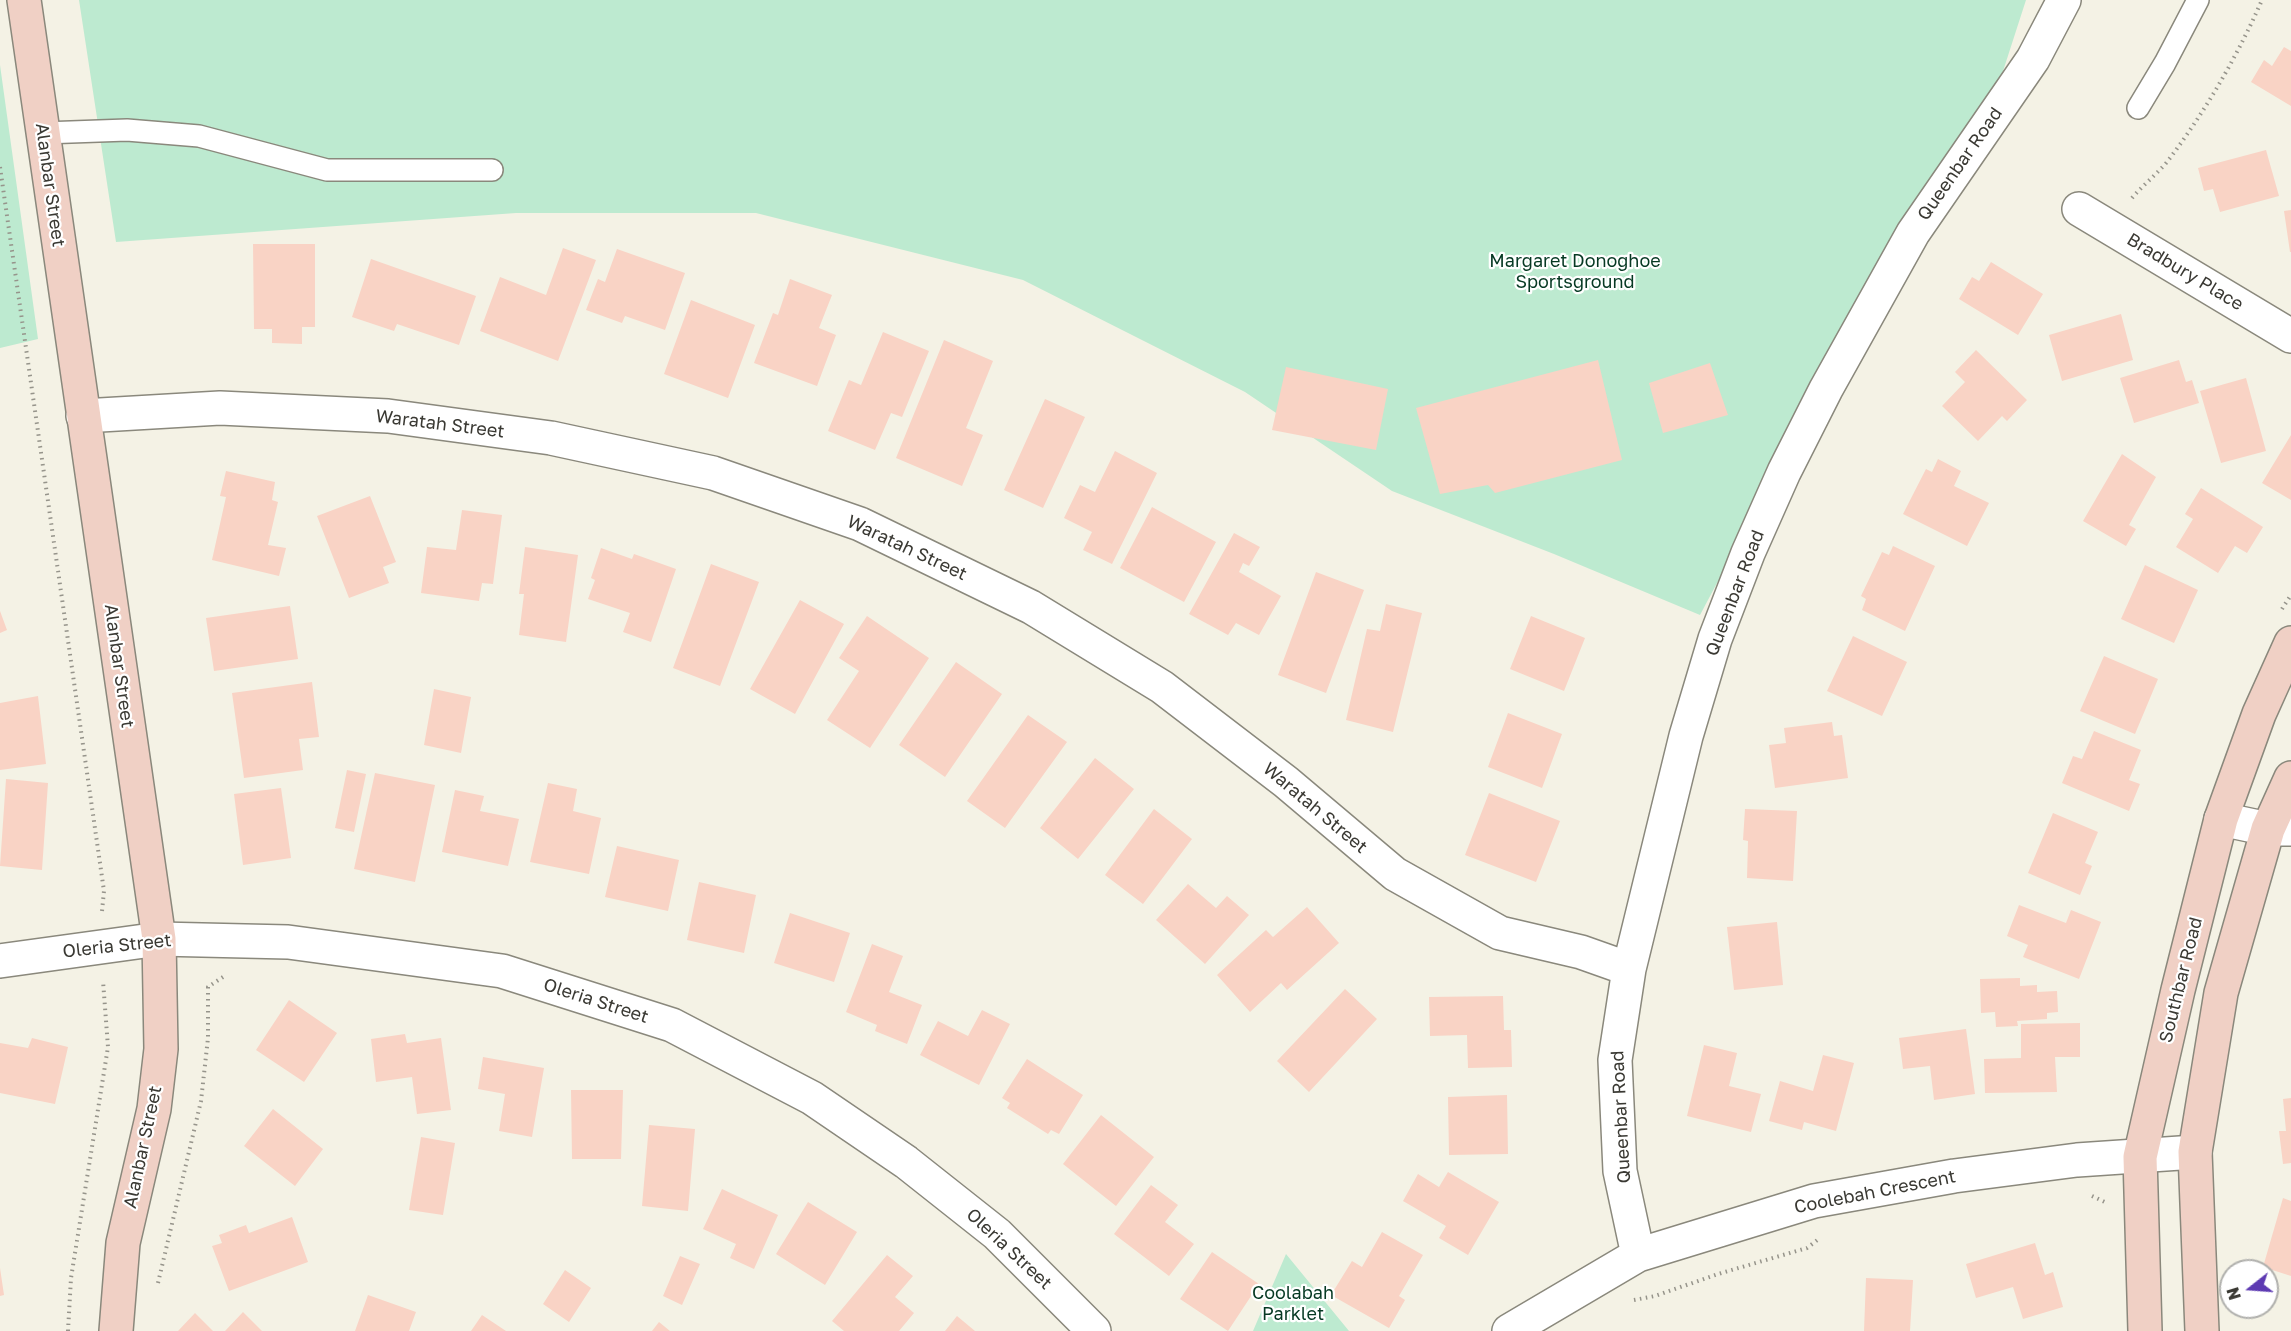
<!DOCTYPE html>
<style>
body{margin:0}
#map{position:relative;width:2291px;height:1331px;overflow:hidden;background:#f4f2e5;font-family:"Golos Text",sans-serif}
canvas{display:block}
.north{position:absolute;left:2219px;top:1259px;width:60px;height:60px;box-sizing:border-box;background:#fff;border:2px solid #b0b0ad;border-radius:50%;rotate:253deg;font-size:16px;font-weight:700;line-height:24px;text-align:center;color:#3a3933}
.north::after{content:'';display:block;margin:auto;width:21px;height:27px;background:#5d3ab2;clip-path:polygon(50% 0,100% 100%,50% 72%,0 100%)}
</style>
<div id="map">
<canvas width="2291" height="1331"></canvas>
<div class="north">N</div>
</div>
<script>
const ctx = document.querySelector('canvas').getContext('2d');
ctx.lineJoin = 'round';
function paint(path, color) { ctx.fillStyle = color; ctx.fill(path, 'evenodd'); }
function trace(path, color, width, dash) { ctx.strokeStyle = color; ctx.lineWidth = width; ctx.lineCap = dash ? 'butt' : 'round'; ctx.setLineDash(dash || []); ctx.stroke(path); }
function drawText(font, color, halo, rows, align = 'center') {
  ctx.font = font + ' "Golos Text",sans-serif'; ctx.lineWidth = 4.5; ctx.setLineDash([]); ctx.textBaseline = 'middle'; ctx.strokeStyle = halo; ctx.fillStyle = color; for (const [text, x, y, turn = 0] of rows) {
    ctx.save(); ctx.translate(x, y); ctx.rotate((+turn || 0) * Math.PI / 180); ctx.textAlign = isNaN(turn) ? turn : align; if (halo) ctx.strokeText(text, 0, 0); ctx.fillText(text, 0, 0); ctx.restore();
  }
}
paint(new Path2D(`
 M79,0H2026L1983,133L1835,361L1700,615L1554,554L1392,491L1245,392L1023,280L756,213H516L116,242Z
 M0,65L38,339L0,348Z
 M1286,1254L1349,1331H1253Z`), '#bdead0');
paint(new Path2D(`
 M2284,47L2291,51V106L2251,82L2264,60L2272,66Z
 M2266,150L2279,196L2220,212L2213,189L2204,191L2198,168Z
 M2291,210V252H2290L2284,211Z
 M253,244H315V327H302V344L272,343V329H254Z
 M563,248L596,260L558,361L480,331L500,277L546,295Z
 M617,249L685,273L665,330L625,316L622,323L586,310L598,279L605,282Z
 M371,259L476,296L459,345L397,324L394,331L352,317Z
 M1991,262L2043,294L2018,335L1959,299L1972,277L1979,281Z
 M790,279L832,295L819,328L836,335L817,386L754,363L773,313L778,315Z
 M691,300L755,325L728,398L664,374Z
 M2121,314L2133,360L2062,381L2049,335Z
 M883,332L929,351L902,417L891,413L875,450L828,431L849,380L861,385Z
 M944,340L993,361L966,428L983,435L962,486L896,458Z
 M1976,350L2027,400L2007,421L2002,416L1978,441L1942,406L1965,382L1955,372Z
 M1598,360L1622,460L1495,493L1488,485L1440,494L1416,408Z
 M2179,360L2186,382L2192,380L2199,403L2134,423L2120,378Z
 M1710,363L1728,415L1663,433L1649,383Z
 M1286,367L1388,389L1376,450L1272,430Z
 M2246,378L2266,451L2221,463L2200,391Z
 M1045,399L1085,417L1043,508L1004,490Z
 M2291,435V500L2262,483Z
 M1115,451L1157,473L1112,564L1083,550L1092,532L1064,518L1080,485L1095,492Z
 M2122,454L2156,477L2129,525L2136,529L2126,546L2083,521Z
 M1938,459L1961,471L1954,486L1989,503L1967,546L1903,514L1926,469L1932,472Z
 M226,471L275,482L272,500L278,502L268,545L286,548L279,576L212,560L226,497L220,496Z
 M2201,488L2263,527L2247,553L2235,546L2218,573L2176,547L2193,519L2185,514Z
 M370,496L396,562L383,567L389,583L349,598L317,516Z
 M1152,507L1216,542L1184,602L1120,568Z
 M462,510L502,515L493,584L482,583L479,601L421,593L427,547L456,550Z
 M1234,533L1260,547L1249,566L1243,563L1239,572L1281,596L1259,635L1236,623L1228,635L1189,614Z
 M1893,546L1935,566L1905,631L1862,610L1866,599L1861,596L1882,552L1889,555Z
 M525,547L578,555L566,642L519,635L524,594H519Z
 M601,548L632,559L634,554L676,569L651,642L623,632L630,613L588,599L595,580L591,578Z
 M711,564L759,582L720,686L673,668Z
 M2145,565L2198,590L2174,643L2121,619Z
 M1316,572L1364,590L1326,693L1278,675Z
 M800,600L844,624L795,714L750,689Z
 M1386,604L1422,613L1393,732L1346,720L1367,629L1380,631Z
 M290,606L298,659L214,671L206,618Z
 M0,611L7,630L0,633Z
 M867,616L929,658L870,748L827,720L859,671L839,658Z
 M1531,616L1585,638L1564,691L1510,669Z
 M1853,636L1907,662L1882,716L1827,691Z
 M2104,656L2158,679L2135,734L2080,711Z
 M956,662L1002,694L945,777L899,745Z
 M312,682L319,737L299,739L303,770L244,778L232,693Z
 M434,689L471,697L461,753L424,745Z
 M38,696L46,764L0,770V703Z
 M1508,713L1562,734L1542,788L1488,767Z
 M1028,715L1067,742L1005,828L967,801Z
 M1832,722L1834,736L1842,735L1848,778L1775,788L1769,745L1786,743L1784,728Z
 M2094,731L2141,750L2129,780L2140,784L2129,811L2062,783L2073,756L2082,759Z
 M1095,758L1134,789L1078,859L1040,828Z
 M347,770L366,774L354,832L335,828Z
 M375,773L435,785L415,882L354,869Z
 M6,779L48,783L42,870L0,866Z
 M548,783L577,789L573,811L601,818L589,874L530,862Z
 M281,788L291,858L243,865L234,794Z
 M455,790L484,796L480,811L519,819L508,866L442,852Z
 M1489,793L1560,821L1536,882L1465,855Z
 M1154,809L1192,839L1143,904L1105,875Z
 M1745,809L1797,811L1793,881L1747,878L1748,841L1743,840Z
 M2053,813L2098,832L2085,863L2092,866L2080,895L2028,873Z
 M617,846L679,860L668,911L605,897Z
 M699,882L756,895L744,953L687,940Z
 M1188,884L1216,908L1227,896L1249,915L1205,964L1156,920Z
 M2019,905L2066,923L2071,910L2101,922L2079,979L2023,957L2028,945L2007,936Z
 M1307,907L1339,943L1287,990L1281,983L1250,1012L1217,975L1266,930L1273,937Z
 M790,913L850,933L834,982L774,963Z
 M1777,922L1783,985L1734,990L1727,927Z
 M872,944L903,956L889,992L922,1005L907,1044L875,1031L877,1025L846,1012Z
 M2020,978V986L2037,985V992L2057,991L2058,1012L2047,1013V1019L2017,1021L2018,1026L1996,1027L1995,1012L1981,1013L1980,979Z
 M1345,989L1377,1019L1309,1092L1277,1061Z
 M1503,996L1504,1030H1511L1512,1067L1468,1068L1467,1035L1430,1036L1429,997Z
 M289,1000L337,1033L304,1082L256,1050Z
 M982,1010L1010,1024L979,1085L920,1055L938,1021L968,1036Z
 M2080,1023V1057H2055L2057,1092L1985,1093L1984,1059L2021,1058V1024Z
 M1966,1029L1975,1094L1934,1100L1930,1066L1903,1069L1899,1038Z
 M405,1034L407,1043L441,1038L451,1110L417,1114L412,1077L376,1082L371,1039Z
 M32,1038L68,1047L55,1104L0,1093V1043L28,1048Z
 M1704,1045L1737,1053L1729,1086L1761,1094L1751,1132L1687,1116Z
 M1823,1055L1854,1063L1836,1131L1804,1122L1802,1130L1769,1121L1780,1081L1813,1091Z
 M483,1057L544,1068L532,1137L499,1131L505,1094L478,1089Z
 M1027,1059L1083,1095L1059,1134L1051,1130L1048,1134L1007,1108L1010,1103L1002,1098Z
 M571,1090H623L621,1159H572Z
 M1507,1095L1508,1154L1449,1155L1448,1097Z
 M2291,1098V1163L2283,1164L2279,1131H2286L2283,1099Z
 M273,1109L323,1149L295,1186L244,1146Z
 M1101,1115L1154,1157L1116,1206L1063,1164Z
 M649,1125L695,1129L688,1211L642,1206Z
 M421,1137L455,1143L443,1215L409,1210Z
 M1448,1172L1499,1202L1468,1255L1439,1238L1446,1226L1403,1201L1418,1174L1439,1187Z
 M1151,1185L1178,1205L1165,1222L1194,1244L1169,1276L1114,1234Z
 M722,1189L778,1215L754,1269L730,1258L736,1244L703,1229Z
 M2283,1198L2291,1201V1276L2263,1267Z
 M808,1202L857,1232L825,1285L776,1254Z
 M292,1217L308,1262L229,1291L212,1246L222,1243L219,1235L246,1225L249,1233Z
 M1382,1232L1423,1255L1399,1296L1405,1300L1389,1328L1331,1295L1352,1261L1362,1267Z
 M2035,1243L2045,1275L2053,1272L2063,1307L2023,1319L2013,1287L1976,1298L1966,1264Z
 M1212,1252L1259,1284L1228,1331L1180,1299Z
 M887,1255L913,1276L895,1297L914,1313L899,1331H844L832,1321Z
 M680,1256L700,1264L682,1305L663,1296Z
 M0,1268L4,1295L0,1296Z
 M565,1270L591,1288L569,1322L543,1304Z
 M1866,1278L1913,1280L1910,1331H1864Z
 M368,1295L416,1312L409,1331H355Z
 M243,1312L262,1331H225Z
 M195,1313L213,1331H178Z
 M482,1315L506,1331H471Z
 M957,1316L975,1331H945Z
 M659,1322L670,1331H652Z`), '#f9d3c5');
const lane = new Path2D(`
 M2138,108L2165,63L2198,0
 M43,133L127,130L199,136L327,170H492`);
const street = new Path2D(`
 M2079,209L2291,336
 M83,416L220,408L388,416L551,438L713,473L860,524L1031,607L1162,687L1286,782L1395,874L1500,933L1581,952L1629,969
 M2221,819L2268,829H2291
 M0,961L159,939L288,942L502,971L672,1025L812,1098L906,1162L997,1234L1094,1331
 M1638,1255L1620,1171L1615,1060L1629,969L1686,736L1715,639L1748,553L1784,472L1826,389L1913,233L2033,59L2064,0
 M1509,1331L1638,1255L1814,1201L1954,1176L2077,1160L2195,1152`);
const secondary = new Path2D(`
 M24,0L159,939L161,1049L154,1109L123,1243L116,1331
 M2145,1331L2140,1157L2178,990L2221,819L2259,714L2291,643
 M2202,1331L2195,1152L2221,993L2268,829L2291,778`);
trace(lane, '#8a887c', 24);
trace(street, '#8a887c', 36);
trace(secondary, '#8a887c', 36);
trace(new Path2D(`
 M0,167L104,891L102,911
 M2132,198C2143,185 2156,175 2167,162C2205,112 2237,57 2262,0
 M2282,609L2291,595
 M2092,1196L2107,1203
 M158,1283L201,1101L208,1038V987L223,977
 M1634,1300L1655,1296L1718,1274L1807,1248L1820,1238
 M68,1331L71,1278L108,1047L103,981`), '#96948b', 4, [1.5, 4.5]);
trace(lane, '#fff', 21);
trace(street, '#fff', 33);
trace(secondary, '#f0d0c5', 33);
drawText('18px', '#3a3933', '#fff', [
 ["Queenbar Road",1960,164,-55],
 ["Alanbar Street",50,185,82],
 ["Bradbury Place",2185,272,31],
 ["Waratah Street",440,424,7],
 ["Waratah Street",907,548,25],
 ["Queenbar Road",1735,593,-69],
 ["Alanbar Street",119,666,82],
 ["Waratah Street",1315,808,40],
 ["Oleria Street",117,946,-6],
 ["Southbar Road",2181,980,-76],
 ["Oleria Street",596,1001,18],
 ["Queenbar Road",1621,1117,-93],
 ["Alanbar Street",143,1147,-78],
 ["Coolebah Crescent",1875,1192,-11],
 ["Oleria Street",1009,1249,43]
]);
drawText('18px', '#063923', '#fff', [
 ["Margaret Donoghoe",1575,261],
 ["Sportsground",1575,282],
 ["Coolabah",1293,1293],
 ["Parklet",1293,1314]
]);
</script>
